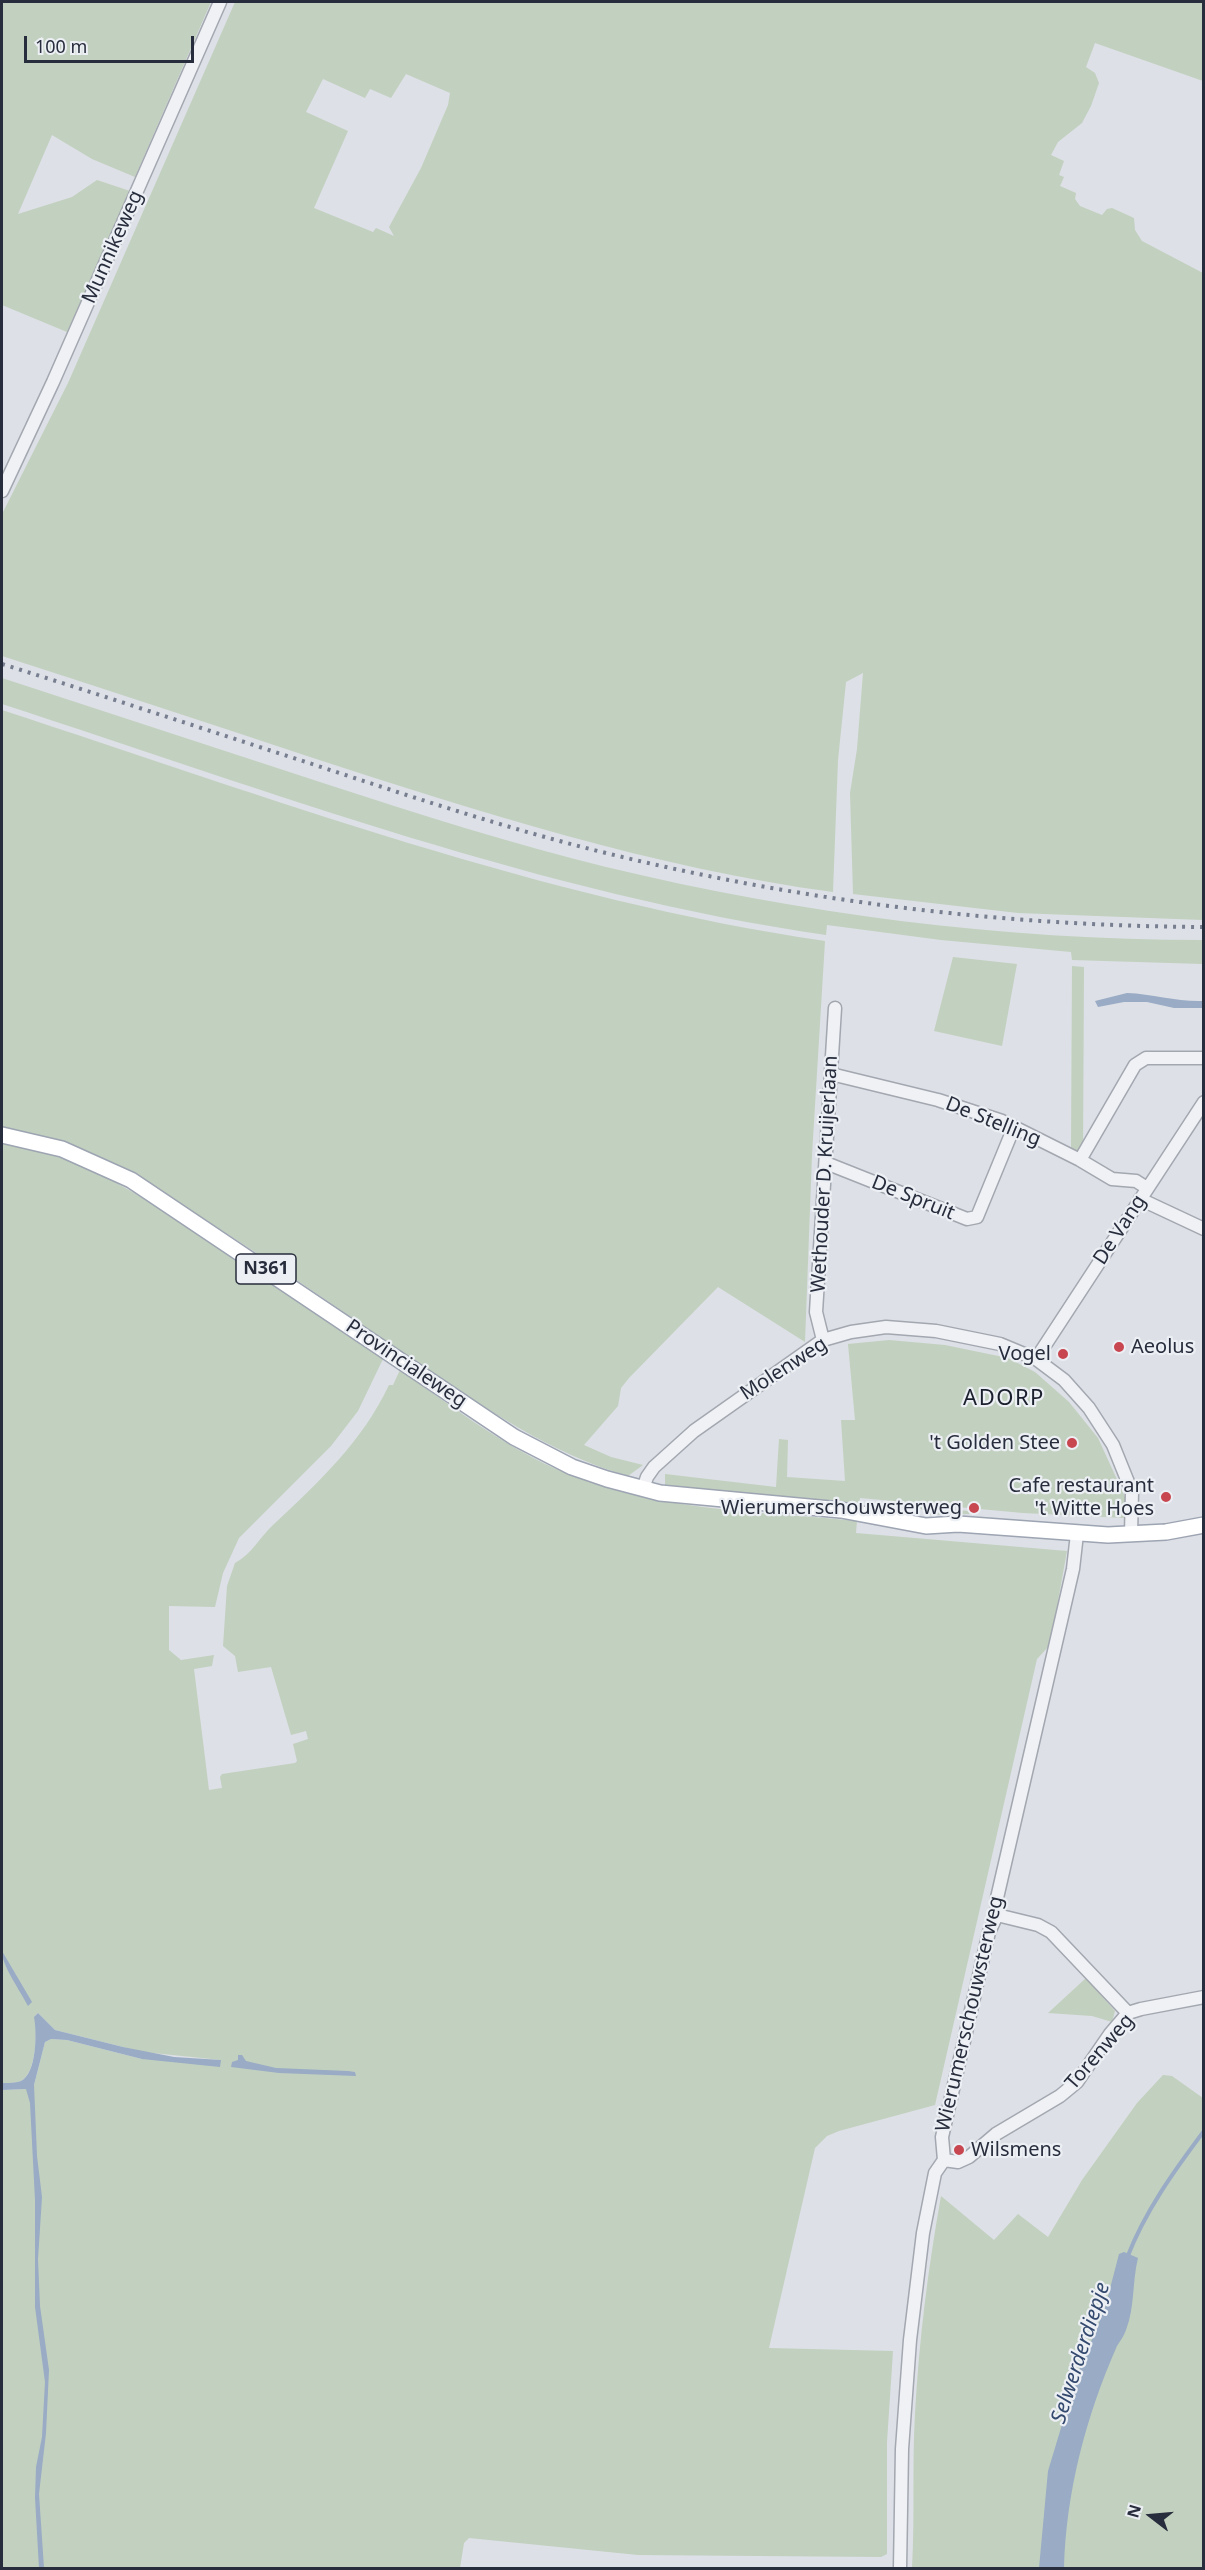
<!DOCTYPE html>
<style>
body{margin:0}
#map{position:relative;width:1205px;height:2570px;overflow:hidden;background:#dde0e6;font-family:"Noto Sans",sans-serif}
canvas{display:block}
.frame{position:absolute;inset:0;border:3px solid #272d3c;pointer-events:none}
.north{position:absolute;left:1121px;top:2486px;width:60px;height:60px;-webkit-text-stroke:4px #eceff4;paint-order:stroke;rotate:286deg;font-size:16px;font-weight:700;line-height:24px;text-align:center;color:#272d3c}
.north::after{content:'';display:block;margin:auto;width:21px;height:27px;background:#272d3c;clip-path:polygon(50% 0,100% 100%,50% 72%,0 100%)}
.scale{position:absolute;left:24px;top:36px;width:170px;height:27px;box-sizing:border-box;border:3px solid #272d3c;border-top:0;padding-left:8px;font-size:18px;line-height:21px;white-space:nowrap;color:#272d3c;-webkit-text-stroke:4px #eceff4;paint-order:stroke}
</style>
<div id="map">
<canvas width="1205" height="2570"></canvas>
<div class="frame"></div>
<div class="north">N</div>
<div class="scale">100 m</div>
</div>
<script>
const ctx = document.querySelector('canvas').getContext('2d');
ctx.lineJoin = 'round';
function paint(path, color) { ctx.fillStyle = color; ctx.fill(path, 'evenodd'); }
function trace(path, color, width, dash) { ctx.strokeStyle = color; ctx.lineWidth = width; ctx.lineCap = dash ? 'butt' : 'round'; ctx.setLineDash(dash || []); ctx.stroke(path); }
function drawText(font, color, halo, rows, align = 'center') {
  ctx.font = font + ' "Noto Sans",sans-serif'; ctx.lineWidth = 4.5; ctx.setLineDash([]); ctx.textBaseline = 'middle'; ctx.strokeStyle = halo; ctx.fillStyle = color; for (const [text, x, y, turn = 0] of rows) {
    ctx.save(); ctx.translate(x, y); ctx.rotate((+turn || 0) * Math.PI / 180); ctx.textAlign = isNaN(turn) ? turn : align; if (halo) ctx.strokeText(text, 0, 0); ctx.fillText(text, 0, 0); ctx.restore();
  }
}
paint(new Path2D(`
 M2,2H211L135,177L92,159L52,135L18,214L72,197L97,180L130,191L67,332L2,305Z
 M235,2H1203V81L1095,43L1086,67L1095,73L1099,83L1091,106L1082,123L1058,142L1051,155L1064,161L1059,175L1064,177L1060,186L1076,193L1075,199L1080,206L1102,215L1107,209L1112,208L1134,218L1135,230L1142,241L1203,273V920L1018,913L853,894L850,793L857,749L863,673L846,682L838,760L833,892C654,868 479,812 307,756C206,722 104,689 2,656V514L68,383ZM406,74L450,93L448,105L421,168L389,227L394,236L376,228L373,232L314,208L348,131L306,112L323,79L365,98L370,89L391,98Z
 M2,678C110,713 218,749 326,784C419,814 512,844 606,867C802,914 1002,940 1203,940V964L1072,960L1071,952L941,940L827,925L826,935C543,894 272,792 2,704Z
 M2,710C271,798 544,900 825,941L812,1155L805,1342L718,1287L629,1378L621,1388L618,1406L584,1445L611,1457L643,1465L628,1476C551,1454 487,1409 421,1365C342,1312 265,1256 183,1206C126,1170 70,1137 2,1128Z
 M953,957L1017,964L1002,1046L934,1031Z
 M1072,966L1084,967L1083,1153L1071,1148Z
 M2,1141C91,1159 158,1206 232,1256C282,1290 332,1325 383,1359L358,1411L331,1446L239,1538L223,1573L215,1607L169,1606V1650L181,1660L214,1655L212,1666L194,1669L209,1790L222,1788L220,1777L222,1774L295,1763L297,1761L293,1744L308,1739L306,1731L291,1735L271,1667L238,1672L235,1656L223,1646L227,1586L235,1563C252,1554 259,1538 273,1525C319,1482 362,1442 389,1385H393L400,1370C449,1404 499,1443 554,1468C648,1511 756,1511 857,1521L856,1533L1067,1551L1050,1645L1037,1659L935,2105L839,2131L827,2136L815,2148L769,2348L893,2351L887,2442V2554L881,2557L638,2555L469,2538L464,2543L460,2568H2V2090L26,2089L34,2085L45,2042L51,2039L67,2040L142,2059L221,2060L143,2052L55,2030L38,2013L35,2016C37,2031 37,2072 21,2081C16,2083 7,2083 2,2083Z
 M889,1340L945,1345L1008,1358L1035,1372L1069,1402L1098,1438L1126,1499L1125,1518L1023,1513L860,1498L859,1505L665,1486V1474L776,1487L779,1439L788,1440L787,1477L845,1481L841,1420H855L848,1344Z
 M916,1506L968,1511L970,1514L931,1515Z
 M1086,1978L1115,2011L1112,2022L1092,2016L1048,2013Z
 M1163,2075L1172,2076L1203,2098V2568H912C915,2517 912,2465 915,2414C919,2340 928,2269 941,2196L994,2240L1018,2214L1048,2237L1082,2180L1137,2103Z`), '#c2d0bf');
paint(new Path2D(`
 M1127,993C1153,994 1178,1002 1203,1001V1008H1174L1147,1002H1124L1098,1007L1095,1001Z
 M2,1951L32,2002L28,2006C21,1992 1,1964 2,1951Z
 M38,2013L55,2030L123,2047L174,2057L221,2060L220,2067L142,2059L67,2040L51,2039L45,2042L34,2085L37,2156L42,2197L38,2259L40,2306L49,2370L46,2433L39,2494L44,2568H39L35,2498L36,2467L42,2437L45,2382L35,2307V2200L30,2103L26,2089L2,2090V2083C7,2083 15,2083 21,2081C37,2073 37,2032 34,2017Z
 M238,2055H242L246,2061L276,2068L348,2071L355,2072L356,2076L279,2073L231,2067L232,2062L238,2060Z
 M1124,2252L1138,2258C1132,2282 1135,2307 1126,2330C1124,2336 1120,2341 1117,2346C1086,2416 1066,2492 1064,2568H1039L1048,2471L1077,2375L1105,2308L1119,2254Z`), '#99abc5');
trace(new Path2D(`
 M1127,2258C1145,2211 1174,2171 1204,2131`), '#99abc5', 4);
const minor = new Path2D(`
 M2,491L53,382L220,2
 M831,1074L938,1100L1002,1121L1080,1160L1112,1179L1136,1181L1147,1188
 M1080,1160L1135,1065L1146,1058H1204
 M826,1163L967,1219L977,1217L1014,1127
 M1140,1199L1204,1229
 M823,1340L816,1312L835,1008
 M1036,1359L1204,1102
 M643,1489L647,1477L654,1467L694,1431L823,1340L851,1332L886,1327L936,1331L1000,1344L1036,1359L1064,1380L1089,1408L1113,1445L1132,1492L1131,1534
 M997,1915L1038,1925L1051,1932L1128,2013
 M944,2160L942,2137L989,1932L997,1915V1898L1073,1569L1077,1534
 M944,2160L958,2162L969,2157L996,2134L1060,2096L1077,2082L1110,2034L1128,2013L1141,2009L1204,1997
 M900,2568L902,2449L910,2340L923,2233L935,2173L944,2160`);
const major = new Path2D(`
 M2,1135L62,1149L131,1180L514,1437L572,1467L607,1479L660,1493L841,1510L926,1526L958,1524L1108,1535L1166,1532L1204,1525`);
trace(minor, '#a3a7b0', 15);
trace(major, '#9da4b2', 18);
trace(minor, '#f0f1f5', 12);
trace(major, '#fff', 15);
trace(new Path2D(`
 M2,664C104,696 207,730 309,763C400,793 490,823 582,847C785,899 994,926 1204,927`), '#777e8f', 4, [3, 6]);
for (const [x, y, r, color] of [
 [1119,1347,6,"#c7464f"],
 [1063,1354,6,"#c7464f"],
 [1072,1443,6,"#c7464f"],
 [1166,1497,6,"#c7464f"],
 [974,1508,6,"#c7464f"],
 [959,2150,6,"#c7464f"]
]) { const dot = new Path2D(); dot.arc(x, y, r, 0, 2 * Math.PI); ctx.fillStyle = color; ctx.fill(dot); trace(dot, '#eceff4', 2); }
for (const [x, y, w] of [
 [266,1269,60]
]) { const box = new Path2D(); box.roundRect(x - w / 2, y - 15, w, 30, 4.5); ctx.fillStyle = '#eceff4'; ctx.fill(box); trace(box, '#272d3c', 1.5); }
drawText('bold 18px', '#272d3c', null, [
 ["N361",266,1269]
]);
drawText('20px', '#272d3c', '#eceff4', [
 ["Munnikeweg",113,247,-66],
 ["De Stelling",993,1122,22],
 ["Wethouder D. Kruijerlaan",825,1174,-87],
 ["De Spruit",913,1198,22],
 ["De Vang",1120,1230,-57],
 ["Provincialeweg",406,1364,34],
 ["Molenweg",784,1369,-33],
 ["Wierumerschouwsterweg",970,2014,-77],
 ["Torenweg",1100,2052,-49]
]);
drawText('20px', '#272d3c', '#eceff4', [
 ["Aeolus",1131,1347,"left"],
 ["Vogel",1051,1354],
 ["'t Golden Stee",1060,1443],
 ["Cafe restaurant",1154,1486],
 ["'t Witte Hoes",1154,1509],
 ["Wierumerschouwsterweg",962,1508],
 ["Wilsmens",971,2150,"left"]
], 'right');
drawText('italic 21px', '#34496e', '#eceff4', [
 ["Selwerderdiepje",1081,2353,-72]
]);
ctx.letterSpacing = '1.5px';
drawText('22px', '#1a1f2d', '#eceff4', [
 ["ADORP",1004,1399]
]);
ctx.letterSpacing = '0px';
</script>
